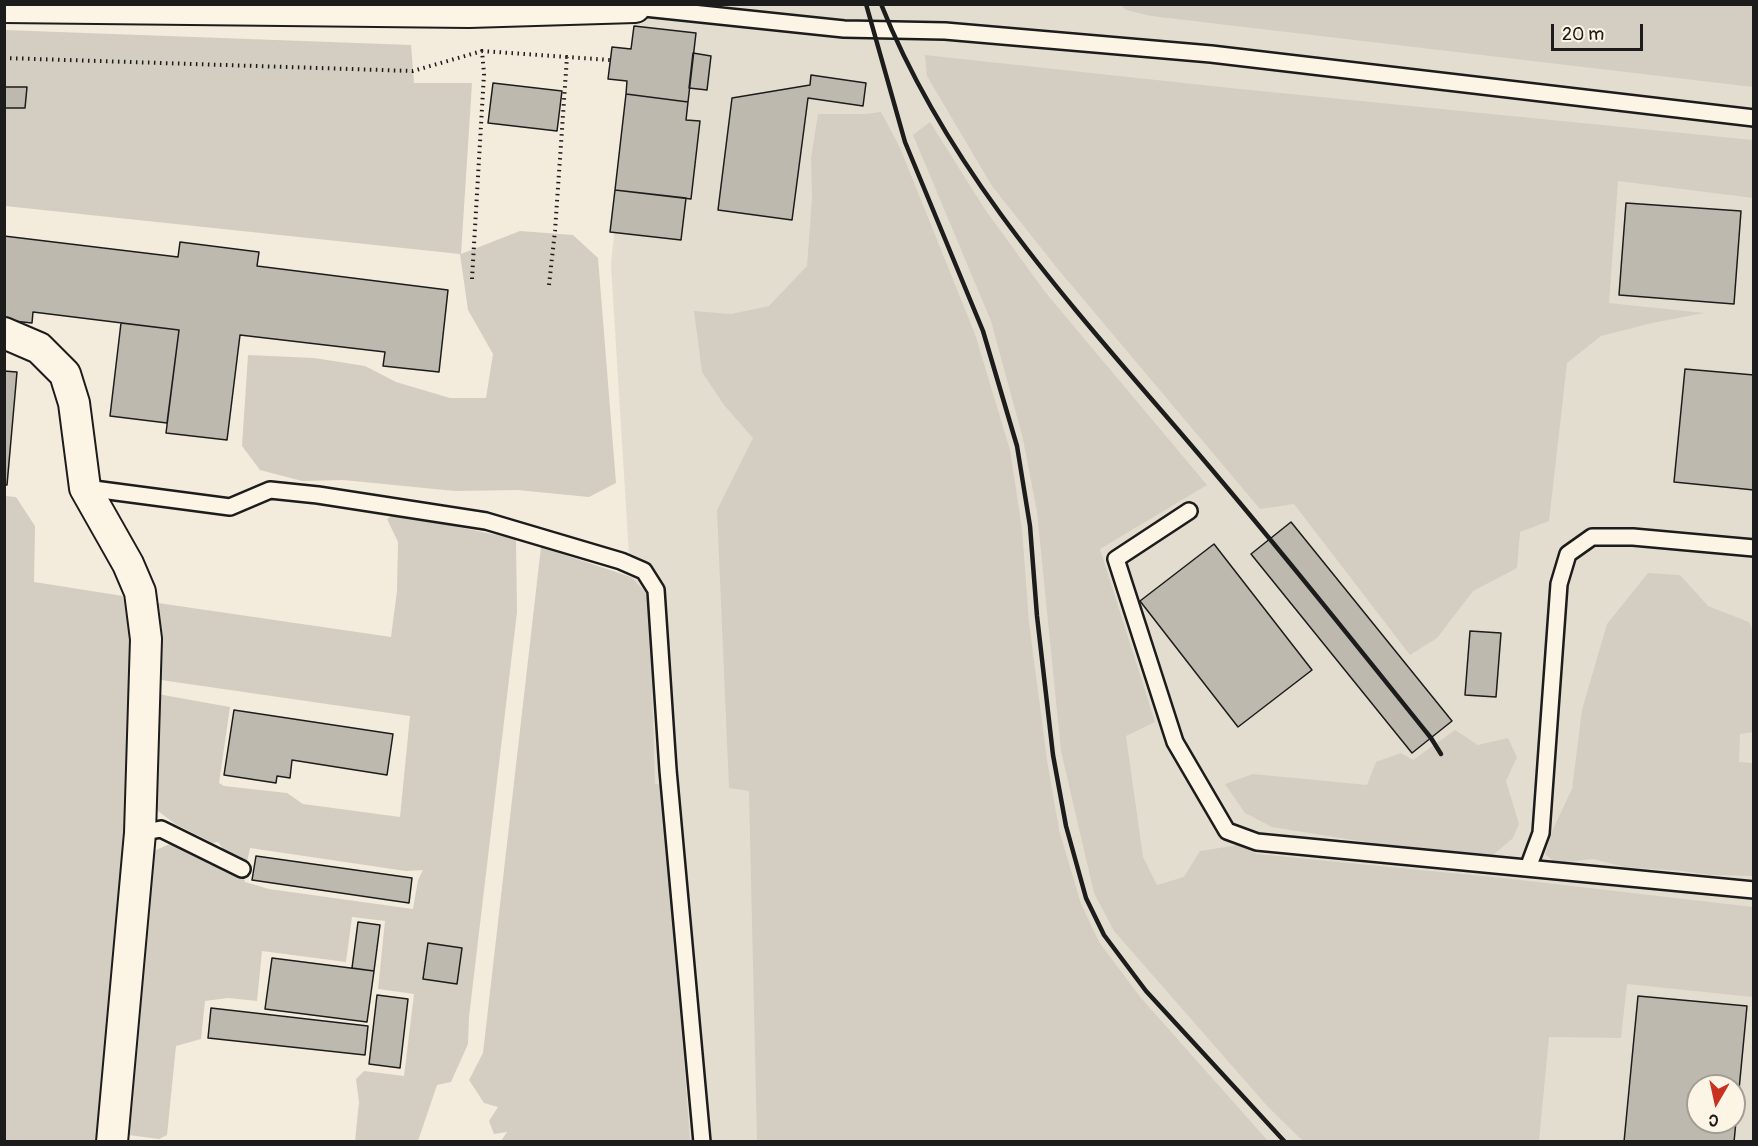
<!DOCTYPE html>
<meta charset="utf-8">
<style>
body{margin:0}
#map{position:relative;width:1758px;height:1146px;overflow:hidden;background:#f3ecdd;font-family:Pangolin,sans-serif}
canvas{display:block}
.frame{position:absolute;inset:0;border:6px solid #1c1c1c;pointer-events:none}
.north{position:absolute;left:1686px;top:1074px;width:60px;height:60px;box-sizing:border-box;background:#fcf5e5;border:2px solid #a29e95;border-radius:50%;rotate:189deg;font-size:16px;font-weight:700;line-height:24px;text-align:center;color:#1c1c1c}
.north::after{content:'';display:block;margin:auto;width:21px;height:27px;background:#c8321e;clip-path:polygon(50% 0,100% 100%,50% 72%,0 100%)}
.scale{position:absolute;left:1551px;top:24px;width:92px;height:27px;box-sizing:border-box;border:3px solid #1c1c1c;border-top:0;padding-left:8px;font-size:18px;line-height:21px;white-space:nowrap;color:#1c1c1c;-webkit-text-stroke:4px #fcf5e5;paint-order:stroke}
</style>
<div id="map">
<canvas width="1758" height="1146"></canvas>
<div class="frame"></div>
<div class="north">С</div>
<div class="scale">20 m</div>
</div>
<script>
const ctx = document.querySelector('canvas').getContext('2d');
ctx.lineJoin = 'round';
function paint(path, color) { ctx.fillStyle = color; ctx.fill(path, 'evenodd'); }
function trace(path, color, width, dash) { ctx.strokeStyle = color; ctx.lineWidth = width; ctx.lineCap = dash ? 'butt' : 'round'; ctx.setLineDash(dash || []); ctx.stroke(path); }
paint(new Path2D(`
 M636,5H1753V1141H682L629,555L611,265ZM1698,1086H1734V1122H1698Z`), '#e3ddcf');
paint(new Path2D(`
 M1121,5H1753V87L1151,16L1126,10Z
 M5,30L411,45L414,83H472L461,254L520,231L573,235L598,258L616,483L589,497L517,490L455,491L343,480L302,481L260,470L242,446L248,355L314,358L365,366L396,382L450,398H486L493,354L468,310L460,254L5,206Z
 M925,55L1230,88L1753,140V198L1618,181L1609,303L1704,313L1652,323L1601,336L1567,363L1549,521L1520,532L1517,568L1473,591L1437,638L1410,655L1294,504L1260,509L1057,268L992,186L927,76Z
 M881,112L900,148L975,334L1010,450L1022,529L1029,622L1047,760L1059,830L1081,904L1099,942L1141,998L1268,1141H757L749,791L729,788L717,510L753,438L724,405L702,372L694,311L731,314L769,306L807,266L812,198L811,158L818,114H865Z
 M930,122L984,208L1045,292L1207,485L1100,549L1155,722L1126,736L1143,857L1157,885L1184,877L1200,851L1238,845L1257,854L1503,878L1753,907V997L1627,984L1621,1038L1549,1037L1539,1141H1303L1269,1108L1114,931L1094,893L1061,751L1037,512L1023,439L991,321L913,135Z
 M5,496L16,497L35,526L34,582L123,596L132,652L128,840L99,1138L95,1142H5Z
 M396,514L516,539L517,612L469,1017L468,1044L451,1082L437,1085L418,1141H355L359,1102L356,1079L364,1071L404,1076L414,994L378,989L385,921L352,917L346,962L262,951L257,1001L228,998L205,1001L201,1039L176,1046L167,1135L159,1139L121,1134L147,854L172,843L243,875L245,882L269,889L413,909L418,880L423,870L406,871L250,848L247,862L224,850L218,842L213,843L175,824L149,804L152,693L230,707L219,783L224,786L287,793L303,804L400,817L410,716L154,679L158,603L391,637L397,591L398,542L387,519Z
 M541,547L631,577L649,596L655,784L663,785L690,1141H501L507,1132L494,1134L489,1121L498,1107L484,1103L469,1080L483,1053Z
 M1648,573L1680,575L1708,606L1749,622L1753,632V732L1740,734L1739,762L1753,763V876L1710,875L1682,871L1625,867L1593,859L1556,863L1545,854L1553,829L1572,789L1582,710L1607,624Z
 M1455,730L1478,745L1508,738L1517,757L1506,781L1519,824L1513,838L1493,855L1390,846L1272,827L1245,813L1225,784L1253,774L1367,785L1376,762L1401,753L1413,760Z`), '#d3cec1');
const building = new Path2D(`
 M634,26L696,33L688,102L626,94L627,81L608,79L612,47L631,49Z
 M693,53L711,56L707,90L689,88Z
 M811,75L866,83L863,106L808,98L792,220L718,210L732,98L810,85Z
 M493,83L562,91L557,131L488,123Z
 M4,87H27L25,108H4Z
 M626,94L688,102L686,120L700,121L691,199L615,190Z
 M615,190L686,198L681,240L610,232Z
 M1626,203L1741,211L1734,304L1619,295Z
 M4,236L178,257L180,242L259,252L257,266L448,290L439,372L383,366L385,352L240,335L227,440L166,433L179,330L33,312L32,323L4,320Z
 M121,323L179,330L167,423L110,416Z
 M1685,369L1754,375V490L1674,482Z
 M4,371L17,372L7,485H4Z
 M1291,522L1452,721L1412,753L1251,554Z
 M1214,544L1312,670L1238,727L1140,601Z
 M1470,631L1501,633L1496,697L1465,695Z
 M234,710L393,734L387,775L292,760L290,778L277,776L276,783L224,775Z
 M256,856L412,878L409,903L252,880Z
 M358,922L380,925L374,971L352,968Z
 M428,943L462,948L457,984L423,979Z
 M272,958L374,971L367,1022L265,1009Z
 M377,995L408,999L400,1068L369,1064Z
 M1638,996L1747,1006L1734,1142H1624ZM1698,1086H1734V1122H1698Z
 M211,1008L368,1026L365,1055L208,1038Z`);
paint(building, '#beb9ae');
trace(building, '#1c1c1c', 1.5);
const service = new Path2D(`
 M635,7L844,29L945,31L1211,54L1754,118
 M86,488L230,507L270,490L318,495L486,521L621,561L644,571L656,590L668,770L702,1142
 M1189,511L1116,559L1175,742L1227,831L1257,842L1754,890
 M140,833L161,829L242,869
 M1528,868L1541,833L1559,584L1568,554L1592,537H1633L1754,548`);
const minor = new Path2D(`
 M4,7L469,12L635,7
 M4,333L39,348L65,374L74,403L85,488L128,564L140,592L146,639L140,833L112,1142`);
trace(service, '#1c1c1c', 20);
trace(minor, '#1c1c1c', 34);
trace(new Path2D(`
 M4,58L413,71L482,51
 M472,279L484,74L482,51L567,57
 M549,285L555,231L567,57L610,60`), '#1c1c1c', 4, [1.5, 4.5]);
trace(service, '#fcf5e5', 15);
trace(minor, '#fcf5e5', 30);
trace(new Path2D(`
 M866,4L905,142L983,331L1017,446L1030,526L1037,616L1053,755L1066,826L1086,898L1104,935L1146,991L1285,1142
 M881,4C947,170 1070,304 1185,438C1269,536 1350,637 1431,738L1441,754`), '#1c1c1c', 4.5);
</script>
